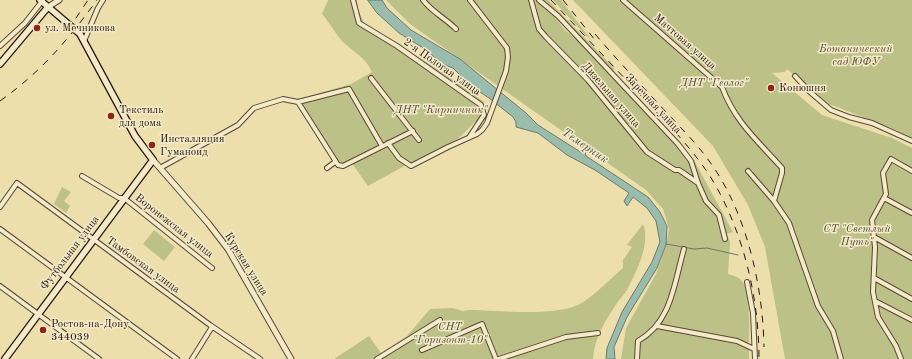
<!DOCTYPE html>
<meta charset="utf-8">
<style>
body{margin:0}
canvas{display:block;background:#eddfac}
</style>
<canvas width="912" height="359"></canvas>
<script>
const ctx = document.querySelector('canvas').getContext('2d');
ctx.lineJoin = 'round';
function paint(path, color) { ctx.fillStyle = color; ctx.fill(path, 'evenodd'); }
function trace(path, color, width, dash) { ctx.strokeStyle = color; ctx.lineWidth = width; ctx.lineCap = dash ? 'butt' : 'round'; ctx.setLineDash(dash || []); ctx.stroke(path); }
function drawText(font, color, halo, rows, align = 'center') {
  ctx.font = font + ' "Old Standard TT",serif'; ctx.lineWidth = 3; ctx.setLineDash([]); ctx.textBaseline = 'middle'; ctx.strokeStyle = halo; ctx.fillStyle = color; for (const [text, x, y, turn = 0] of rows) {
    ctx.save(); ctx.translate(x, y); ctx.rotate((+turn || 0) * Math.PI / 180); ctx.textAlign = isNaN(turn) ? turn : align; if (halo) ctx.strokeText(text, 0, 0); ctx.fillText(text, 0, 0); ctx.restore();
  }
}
paint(new Path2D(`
 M328,0H357L358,9L364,23L442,72L484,102V117L475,122L459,138L411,166L408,164L368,186L351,162L339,168L299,99L351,84L372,72C366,58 355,53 344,43C336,35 330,23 322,14Z
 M386,0H548L614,68L613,72L550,10L564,29L595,56L655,123L694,160L733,232L727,234L730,242L728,274C735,276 740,277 744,284C751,295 749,344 749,359H621L626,328L656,274L666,246L669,229L663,209L646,190L410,24Z
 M553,0H561L592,41L586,36Z
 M573,0H912V139L896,130L829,104L787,69L785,72L772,73L822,115L892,138L912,148V359H785L765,247L748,205L713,146Z
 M62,187L71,192L64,201L70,206L66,213L54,204Z
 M643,224C651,242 637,271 628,288C625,294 620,298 617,303C606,319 594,339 593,359H334L369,336L381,353L407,336L430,309L453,308L463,311L468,310C497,310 560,318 583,302C597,293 610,279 623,268V260L632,247L627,245Z
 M154,230L175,247L164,261L143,244Z`), '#bcc187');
const water = new Path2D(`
 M368,0H382L387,8L411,30L460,59L526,113L538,125L582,153L585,151L586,156L648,197L660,212L667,226L666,245L657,268L627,317L614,347L615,359H606L607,348L622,312L652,262L660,242L656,221L647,208L633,197L627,206L624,201L629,193L595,170L567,155L538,133L516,127V122L513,117L489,98L471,86L453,68L442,64L425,49L399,33L377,13Z`);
paint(water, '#99bcad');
trace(water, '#6c796d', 1);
trace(new Path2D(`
 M666,244L694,249L707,248L738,255`), '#6c796d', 1);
const minor = new Path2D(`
 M353,0L359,23L397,46L481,105L484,115L470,136
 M423,0C432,12 445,18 456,29
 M531,0L539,29L546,37L588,80L647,152L675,170H679L698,183
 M539,0L558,16L678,144L691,161L698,183L706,201L719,215L725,239
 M623,0L722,87C735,122 758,141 782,168V173L774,201
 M84,41L98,8L103,0
 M0,46L25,23L43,0
 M795,76L810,92L831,110L849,117L872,123L912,141
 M371,78L419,140
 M298,102L338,165L343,166L413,131
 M388,143L399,158L411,166L448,147L477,134L482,130L487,123L506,71L508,57L507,48L470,0
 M160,168L238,125L254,108L283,99L298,102L349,89L382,146
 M327,168L335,162
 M748,171L774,201L789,223L818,306L833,331L841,359
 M82,176L119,198H124L212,268
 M884,198L912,213
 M0,207L17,183L210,325L260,359
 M0,229L177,359
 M874,237L912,258
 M874,278L912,299
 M747,282L753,313L755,359
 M0,286L99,359
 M875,301L912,320
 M657,326L737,341L754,349
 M422,350L482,324L496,359
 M192,359L212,327
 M377,359L440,320
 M499,359L566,337L598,333
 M637,359L638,341C672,322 674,283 684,249
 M901,359L896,346L878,317L873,292L875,247L872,220L886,194L883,173L891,159L912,171`);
const tertiary = new Path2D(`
 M48,7L59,0
 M153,160L208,223L228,249L291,359`);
const secondary = new Path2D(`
 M0,64L48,7
 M5,359L153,160L135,136L80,34L40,0`);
trace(minor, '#594735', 6);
trace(tertiary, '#594735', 7);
trace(secondary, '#28140d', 8);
trace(minor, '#f3eac9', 4);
trace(tertiary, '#f3eac9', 5);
trace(secondary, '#f3eac9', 5.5);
trace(new Path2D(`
 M551,0L677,134C692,151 706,168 717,188C745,239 759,301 759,359
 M563,0L595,40
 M68,30L88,0
 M595,34C618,61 642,86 666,112C682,129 699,146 712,165C747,215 763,287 764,347
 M0,101C42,71 67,41 97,0`), '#28140d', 1, [7, 7]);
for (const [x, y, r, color] of [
 [37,28,4,"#8f2418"],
 [771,88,4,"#8f2418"],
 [111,116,4,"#8f2418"],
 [152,145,4,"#8f2418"],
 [43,330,4,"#8f2418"]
]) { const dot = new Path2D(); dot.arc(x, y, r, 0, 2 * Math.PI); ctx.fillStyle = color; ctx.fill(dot); trace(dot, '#f3eac9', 1.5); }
drawText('11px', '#28140d', '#f3eac9', [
 ["ул. Мечникова",45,28],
 ["Конюшня",779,88],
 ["Текстиль",119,110],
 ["для дома",119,123],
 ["Инсталляция",160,139],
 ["Гуманоид",160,152],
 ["Ростов-на-Дону",51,324],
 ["344039",51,337]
], 'left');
drawText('11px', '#28140d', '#f3eac9', [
 ["Мачтовая улица",685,42,41],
 ["2-я Пологая улица",442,67,35],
 ["Дизельная улица",611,95,49],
 ["Заречная улица",653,104,47],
 ["Воронежская улица",174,226,38],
 ["Футбольная улица",70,253,-53],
 ["Курская улица",246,264,58],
 ["Тамбовская улица",143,265,36]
]);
drawText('italic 11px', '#544832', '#f3eac9', [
 ["Ботанический",856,49],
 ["сад ЮФУ",856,62],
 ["ДНТ \"Геолог\"",714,83],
 ["ДНТ \"Кирпичник\"",441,110],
 ["СТ \"Светлый",857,229],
 ["Путь\"",857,242],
 ["СНТ",450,327],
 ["\"Горизонт-10\"",450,340]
]);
drawText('italic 12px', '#504f45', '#f3eac9', [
 ["Темерник",585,146,34]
]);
</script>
